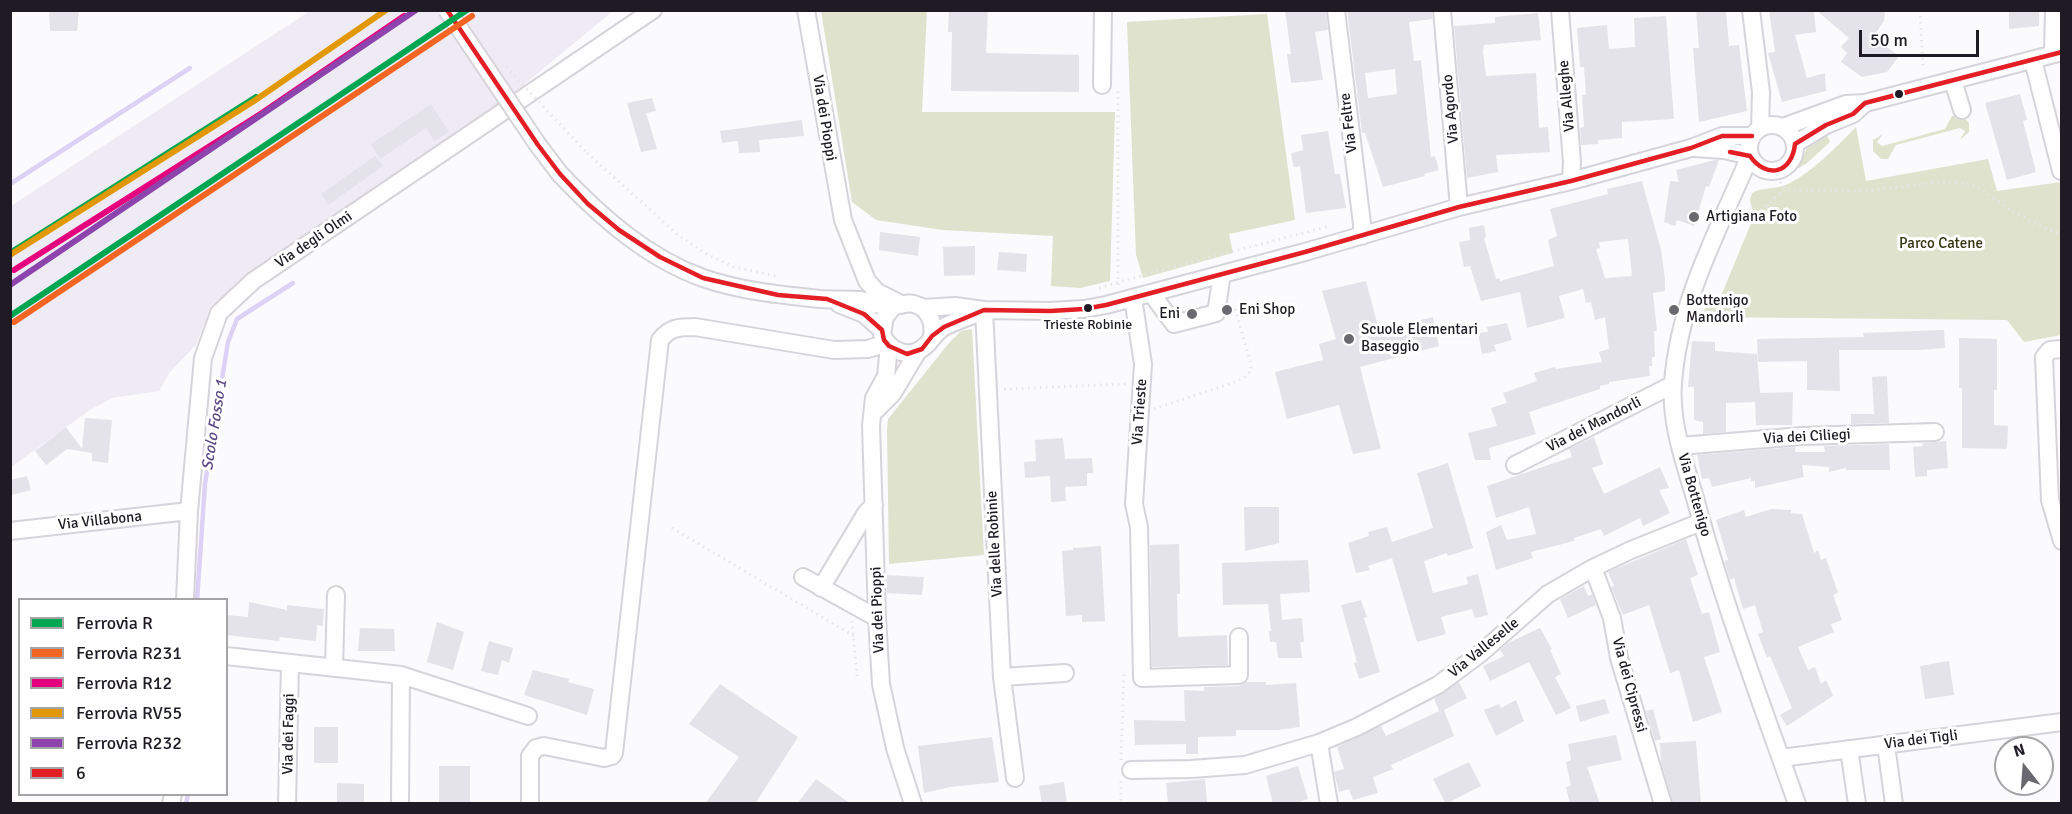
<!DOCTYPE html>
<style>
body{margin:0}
#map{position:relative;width:2072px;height:814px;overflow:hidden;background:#fbfafd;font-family:Signika,sans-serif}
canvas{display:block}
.frame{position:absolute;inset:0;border:12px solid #1e1b24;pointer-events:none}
.legend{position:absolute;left:18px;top:598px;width:210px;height:198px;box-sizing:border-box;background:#fff;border:2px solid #a5a4a7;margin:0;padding:8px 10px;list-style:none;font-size:18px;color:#1e1b24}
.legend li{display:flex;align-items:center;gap:12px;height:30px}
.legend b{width:30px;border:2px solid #a5a4a7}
.north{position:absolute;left:1994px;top:736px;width:60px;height:60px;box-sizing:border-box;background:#fff;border:2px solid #a5a4a7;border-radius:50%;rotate:343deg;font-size:16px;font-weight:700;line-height:24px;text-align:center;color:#1e1b24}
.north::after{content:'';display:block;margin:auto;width:21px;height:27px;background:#6b6970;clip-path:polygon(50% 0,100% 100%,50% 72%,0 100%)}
.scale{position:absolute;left:1859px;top:30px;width:120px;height:27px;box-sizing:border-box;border:3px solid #1e1b24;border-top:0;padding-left:8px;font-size:18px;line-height:21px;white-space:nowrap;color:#1e1b24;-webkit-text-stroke:4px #fff;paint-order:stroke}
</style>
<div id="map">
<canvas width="2072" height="814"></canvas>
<div class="frame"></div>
<ul class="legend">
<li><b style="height:8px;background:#00a651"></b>Ferrovia R</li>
<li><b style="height:8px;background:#f26522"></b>Ferrovia R231</li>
<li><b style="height:8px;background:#e5007d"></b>Ferrovia R12</li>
<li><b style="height:8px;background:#e19804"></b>Ferrovia RV55</li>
<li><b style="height:8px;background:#8e44ad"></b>Ferrovia R232</li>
<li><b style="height:8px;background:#e31e24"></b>6</li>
</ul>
<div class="north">N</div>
<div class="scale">50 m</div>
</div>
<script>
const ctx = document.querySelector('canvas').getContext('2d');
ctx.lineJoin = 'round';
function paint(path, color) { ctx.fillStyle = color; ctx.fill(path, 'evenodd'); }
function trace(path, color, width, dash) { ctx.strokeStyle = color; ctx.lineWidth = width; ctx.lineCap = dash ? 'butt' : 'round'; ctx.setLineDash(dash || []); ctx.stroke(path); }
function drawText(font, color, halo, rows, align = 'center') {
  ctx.font = font + ' Signika,sans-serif'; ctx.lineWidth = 6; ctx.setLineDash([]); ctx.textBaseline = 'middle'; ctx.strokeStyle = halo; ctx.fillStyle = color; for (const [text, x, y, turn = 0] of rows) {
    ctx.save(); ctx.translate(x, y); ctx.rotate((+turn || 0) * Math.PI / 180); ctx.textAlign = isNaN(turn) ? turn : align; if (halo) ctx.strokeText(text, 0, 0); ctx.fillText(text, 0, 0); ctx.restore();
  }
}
paint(new Path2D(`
 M310,11H613L486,116L244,279L211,306L196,345L170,372L159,391L112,398L90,410L11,467V206Z`), '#eeebf4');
paint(new Path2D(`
 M821,11H927L922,112H1115L1110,281L1080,288L1051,286L1053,236L943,230L876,220L852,202Z
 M1267,14L1295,220L1229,234L1233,253L1143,278L1136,255L1127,22Z
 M1955,115L1963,116L1969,123V132L1960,140L1965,131L1960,128L1896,145L1888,159H1881L1873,151V140L1883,134L1877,142L1882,146L1945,129L1952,116Z
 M1856,127L1866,181L1988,159L1997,191L2061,182V335L2024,342L2007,320L1702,317L1707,303L1721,296L1754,216L1750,200L1752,193C1764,186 1776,190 1788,184C1814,171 1835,148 1856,127Z
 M1825,131L1830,142L1807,163L1797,169L1810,142Z
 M972,329L984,555L889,564L887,430L888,419L949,343L961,331Z`), '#dfe2cc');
trace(new Path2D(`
 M10,184L190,68
 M197,600L205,484L228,342L237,319L293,283
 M186,804L188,794`), '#dcd2f6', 4.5);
paint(new Path2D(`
 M49,10H79L77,31H50Z
 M949,10H988L986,53L1079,55V92L951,91L952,32H948Z
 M1285,10H1326L1328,30L1315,32L1323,80L1291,83L1287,54H1291Z
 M1347,10H1432V19L1409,22L1414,61L1421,60L1431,157L1435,156L1439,170L1424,174L1425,176L1383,187L1365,133H1362ZM1395,69L1397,94L1368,98L1365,73Z
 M1696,10H1726L1729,46L1739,45L1747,111L1699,122L1693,48H1699Z
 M1769,10H1814L1816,32L1795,35L1807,78L1825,73L1826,91L1782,102L1768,53L1775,52Z
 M1816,10H1885L1884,21L1873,37L1899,56L1887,72L1862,77L1841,62L1847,53L1841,47L1849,38Z
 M2009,10H2039V26L2009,29Z
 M1538,13L1541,40L1484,45L1483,51L1486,76L1536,73L1539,128L1548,127L1550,152L1496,155L1498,172L1467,178L1454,26L1495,23V17Z
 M1666,16L1674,119L1622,122V138L1598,140V144L1581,145L1580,128L1584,127L1582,95H1586L1584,67H1580L1577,28L1607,25L1609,49L1635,47L1634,18Z
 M2020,94L2027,120L2023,121L2036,172L2007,180L1985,103Z
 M652,98L656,111L646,113L657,149L641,152L627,103Z
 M431,104L449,132L434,141L426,128L380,159L371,144Z
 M802,120L804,136L759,140L760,152L739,153L738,141L722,143L720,131Z
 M1328,131L1335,174H1340L1346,208L1306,213L1300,166L1294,167L1291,155L1292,153L1303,150L1301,135Z
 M375,156L383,166L328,205L321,194Z
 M1715,160H1719L1709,187L1706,186L1694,226L1677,220L1675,226L1664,222L1670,181L1679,182L1676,170Z
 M1642,181L1661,250L1665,279V291L1653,293L1657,331H1654L1655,357H1652V366H1649L1650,376L1609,382V384L1600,386V389L1529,412L1536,434L1489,448L1491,460H1475L1468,433L1497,426L1491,408L1507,403L1503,393L1537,381L1534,373L1555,367L1556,369L1602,362L1599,352L1609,349L1605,317L1595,320L1591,302L1586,303L1583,289L1559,296L1565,318L1527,328L1520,292L1481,301L1470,266L1464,267L1459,242L1470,240L1469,228L1484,225L1486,237L1484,238L1496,279L1499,278L1500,281L1554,266L1548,240L1557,236L1550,209L1608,194L1607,189ZM1628,239L1632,276L1605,278L1596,249L1600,248L1599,242Z
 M880,232L920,237L918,256L879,250Z
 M975,246V275L944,276L943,247Z
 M999,252L1027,254L1026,272L997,270Z
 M1366,281L1379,330L1433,317L1439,346L1360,367L1381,449L1353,454L1339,405L1287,419L1275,372L1323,360L1319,344L1336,339L1322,291Z
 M1507,323L1512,340L1494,345L1496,351L1482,354L1478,333L1488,332L1487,327Z
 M1944,330L1945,348L1921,350H1839L1840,391L1807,390V361L1758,362L1757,339L1864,337L1863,333Z
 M1959,338L1997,339V390H1994V425L2008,426L2007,449L1962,448V388H1959Z
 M1692,341L1715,342V351L1757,354L1760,393L1793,392L1792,425H1756L1755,402L1726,403V432L1703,434V422L1694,420V387H1688Z
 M1887,376L1889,423L1851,424V414H1874L1872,377Z
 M85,418L112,420L108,463L92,461V453L67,449L46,465L35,451L66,427L82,449Z
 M1594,437L1603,464L1592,468L1604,494L1660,467L1669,488L1659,490L1670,513L1643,526L1640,518L1604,536L1601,529L1574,538V541L1531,552L1533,558L1496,570L1486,532L1501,525L1507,540L1536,534L1529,507L1496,518L1487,486L1572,457L1569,449Z
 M1063,438L1065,459L1092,458L1093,473H1087V486L1065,487L1066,501L1051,502L1050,476L1025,478L1024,462L1036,461L1035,440Z
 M1946,441L1948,468L1927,470V476L1915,477L1913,447L1923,446L1922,443Z
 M1889,444L1890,470H1846V468L1829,472V467L1802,465L1804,477L1755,488V481H1751V478L1712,487L1709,478L1702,479L1697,455L1795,447V452H1825L1824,446Z
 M1448,463L1473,548L1448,556L1447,553L1424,561L1433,593L1468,584L1466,577L1478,574L1488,615L1475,618L1472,609L1441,617L1446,634L1417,642L1392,558L1368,566L1370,570L1356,573L1348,543L1369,536L1368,532L1387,527L1392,542L1433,528L1417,473Z
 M27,476L31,490L12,495L10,480Z
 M1244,507H1279V543L1245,551Z
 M1771,509L1791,510V513L1802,514L1814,553L1818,550L1821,560L1826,558L1838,593L1833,595L1842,620L1831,624L1834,632L1798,647L1808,670L1815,667L1821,684L1826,680L1833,696L1787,726L1780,715L1792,708L1770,656L1767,658L1758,634L1763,632L1755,605L1743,609L1734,578L1730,580L1724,561L1728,560L1716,520L1744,510L1746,517Z
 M1686,539L1698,575L1690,578L1702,614L1709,612L1720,652L1704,657L1722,712L1693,722L1679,670L1670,673L1649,605L1623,615L1611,587L1614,586L1608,572Z
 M1179,544L1180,594H1177L1178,637L1227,635L1228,665L1152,667L1150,545Z
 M1101,546L1105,621L1082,622V615L1066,616L1062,551L1073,550V548Z
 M1308,560L1310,592L1280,594L1282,620L1302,618L1304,642H1300L1302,658H1278L1276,642H1270L1269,631H1271L1268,604L1223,605L1222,563Z
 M886,575L924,577L922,595L887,593Z
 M1584,586L1588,596L1592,594L1596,605L1568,618L1560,599Z
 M1361,600L1367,617L1364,618L1380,672L1359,679L1354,663L1357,662L1341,605Z
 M249,602L287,610V605L324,609L323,626L317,625L316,641L280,637L279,641L226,635V615L248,617Z
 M437,622L464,632L453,670L427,662Z
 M360,628L394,629L395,651H358Z
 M1540,628L1552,649L1550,650L1561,674L1555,677L1571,708L1556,715L1529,662L1490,681L1483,666L1504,656L1500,650L1508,643Z
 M489,641L513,648L509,663L502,660L498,675L481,671Z
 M1949,661L1954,695L1925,699L1920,666Z
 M533,670L569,679L568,682L594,689L587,715L524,695Z
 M1246,682H1266V685L1296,683L1300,727L1278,730H1236V736L1198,737V754H1186V744L1135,745L1134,720L1185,721L1184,690L1204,691V687L1239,686Z
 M1459,682L1467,698L1444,710L1454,736L1391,765L1393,769L1373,777L1378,793L1353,800L1349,789L1339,792L1334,772L1344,769L1337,747L1381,726L1386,736L1439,711L1434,699Z
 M720,684L798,737L755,804H705L739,757L689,724Z
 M1605,699L1609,713L1580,722L1576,706Z
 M1516,700L1524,721L1496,736L1484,710L1499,704L1501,708Z
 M1653,709L1661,739L1655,741L1646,711Z
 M314,727H338V763H314Z
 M1616,735L1622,760L1587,767L1600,804H1570L1566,787L1571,786L1566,762L1571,760L1568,744Z
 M992,737L999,782L950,787L924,793L918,746Z
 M1696,741L1701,804H1673L1661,761L1660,743Z
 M1469,762L1481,786L1446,804L1433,779Z
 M439,766H470V804H439Z
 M1298,766L1308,799L1292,804H1273L1266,776Z
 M816,779L851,804H797Z
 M1205,779L1207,802L1168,804L1166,783Z
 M1064,782L1067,804H1042L1039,786Z
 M337,783L364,784V804H337Z`), '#e4e3e9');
const minor = new Path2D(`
 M806,10L843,220L867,281L877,292L897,302
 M1336,10L1362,224V236
 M1442,10L1459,207
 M1560,10L1572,162L1571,181
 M1751,10L1761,92L1760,128
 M2053,54L2054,10
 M2033,60L2061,171
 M1953,81L1962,110
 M1102,85L1103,10
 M1749 148a23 23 0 1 1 46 0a23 23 0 1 1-46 0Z
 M1783,127L1846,104L1865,103L2062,52
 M1795,144L1826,125L1853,114L1865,103
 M1695,148L1724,150L1750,156
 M1752,160L1746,165C1715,237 1679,303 1673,383C1670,422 1684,461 1695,498C1723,602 1761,702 1797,804
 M560,174C601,217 647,258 703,278C740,291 781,295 820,299C833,300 847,299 861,300C871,302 881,307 892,306C900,306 906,302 914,304C929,308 934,322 932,336
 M1151,293L1174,324L1216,313L1222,274
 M1133,298L1143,364L1134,504L1139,527L1142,678L1239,675V637
 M839,304L864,314L882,330
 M894,306L885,317L882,334C889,351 909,360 924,347C932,341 935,332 944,327C957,320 971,317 984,310
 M922,308L955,306L984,310L1050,311L1084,309L1106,305L1305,252L1459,207L1571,181L1691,148L1722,136H1752
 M984,310L1002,677L1015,778
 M889,346L886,376L874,398L871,425L877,618L881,684L895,748L913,804
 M2062,349L2050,350L2044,357L2050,500L2062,541
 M873,413L893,393L918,351
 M1680,446L1802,436L1935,432
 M1515,465L1672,385
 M10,531L189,511
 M1593,568L1612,618L1619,658L1663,804
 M803,577L877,618
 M821,588L866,513L874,505
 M185,600L189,511L203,358L219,313L253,281L653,10
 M226,656L401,675L400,804
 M334,668L336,595
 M401,675L528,716
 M1002,677L1065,673
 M1319,743L1329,804
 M1886,745L1894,804
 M1849,749L1857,804
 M1781,758L2062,722
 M1131,770L1191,769L1245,765L1319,743L1357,727L1438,685L1481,653L1548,594L1593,568L1631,550L1701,522
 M171,804L173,794
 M287,804L290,664
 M530,804V756L536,748L544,746L604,758L612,756L614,753L660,340C670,327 680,327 695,327L834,350L868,349L887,343`);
trace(minor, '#d6d4da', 20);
trace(new Path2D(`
 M1920,10L1923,67
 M587,153L678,235L708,255L734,267L776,276
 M1780,182L1784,189L1789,190L1868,191L1937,182L1963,183L1976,186L2015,213L2042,227L2062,234
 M1750,215L1764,208L1784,189
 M1118,285V90
 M1099,288L1154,272L1330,226
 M1004,389L1127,384
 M1154,409L1235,382L1244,378L1251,371V364L1234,305
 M672,528L854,636
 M852,621L857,676
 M1121,760L1124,673
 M1121,781V804`), '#e6e6e7', 3, [1.5, 4.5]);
trace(minor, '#fefeff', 16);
const minorBridge = new Path2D(`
 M447,10L538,145L560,174`);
trace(minorBridge, '#d6d4da', 20, []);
trace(new Path2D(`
 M506,67L587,153`), '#e6e6e7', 3, [1.5, 4.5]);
trace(minorBridge, '#fefeff', 16);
trace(new Path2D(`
 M447,10L538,145L560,174L588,204L619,230L660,257L703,278L778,295L827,299L864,314L882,330L884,340L889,346L907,354L922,349L932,336L944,327L984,310L1050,311L1084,309L1106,305L1305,252L1459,207L1571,181L1691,148L1722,136H1752
 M1730,152L1750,156C1767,180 1792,173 1795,144L1826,125L1853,114L1865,103L2062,52`), '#e31e24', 4.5);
trace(new Path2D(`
 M10,253L256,97
 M10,316L467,10`), '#00a651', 6);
trace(new Path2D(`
 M14,322L472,16`), '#f26522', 6);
trace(new Path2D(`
 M14,270L262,113L404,16`), '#e5007d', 6);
trace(new Path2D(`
 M10,255L254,101L386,10`), '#e19804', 6);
trace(new Path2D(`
 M10,285L416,10`), '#8e44ad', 6);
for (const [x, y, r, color] of [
 [1899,94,5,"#1e1b24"],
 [1694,217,6,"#6b6970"],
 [1088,308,5,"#1e1b24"],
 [1227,310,6,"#6b6970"],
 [1674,310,6,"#6b6970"],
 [1192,314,6,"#6b6970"],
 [1349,339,6,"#6b6970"]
]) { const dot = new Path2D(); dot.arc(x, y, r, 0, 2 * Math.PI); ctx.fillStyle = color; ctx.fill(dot); trace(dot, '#fff', 2); }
drawText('14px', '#1e1b24', '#fff', [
 ["Trieste Robinie",1088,325]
]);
drawText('15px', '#1e1b24', '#fff', [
 ["Via Alleghe",1567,96,-95],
 ["Via Agordo",1451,109,-95],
 ["Via dei Pioppi",824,118,81],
 ["Via Feltre",1349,123,-97],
 ["Via degli Olmi",314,240,-34],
 ["Via Trieste",1140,412,-86],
 ["Via dei Mandorli",1594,425,-27],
 ["Via dei Ciliegi",1807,437,-3],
 ["Via Bottenigo",1694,495,74],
 ["Via Villabona",100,521,-6],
 ["Via delle Robinie",995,544,-93],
 ["Via dei Pioppi",878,610,-92],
 ["Via Valleselle",1484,648,-39],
 ["Via dei Cipressi",1629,685,75],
 ["Via dei Faggi",289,734,-89],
 ["Via dei Tigli",1921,740,-7]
]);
drawText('15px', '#1e1b24', '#fff', [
 ["Artigiana Foto",1706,217],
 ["Bottenigo",1686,301],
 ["Mandorli",1686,318],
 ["Eni Shop",1239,310],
 ["Eni",1180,314,"right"],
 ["Scuole Elementari",1361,330],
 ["Baseggio",1361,347]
], 'left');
drawText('15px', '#32360e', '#fff', [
 ["Parco Catene",1941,244]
]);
drawText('italic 16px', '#5d4986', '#fff', [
 ["Scolo Fosso 1",215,425,-81]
]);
</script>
